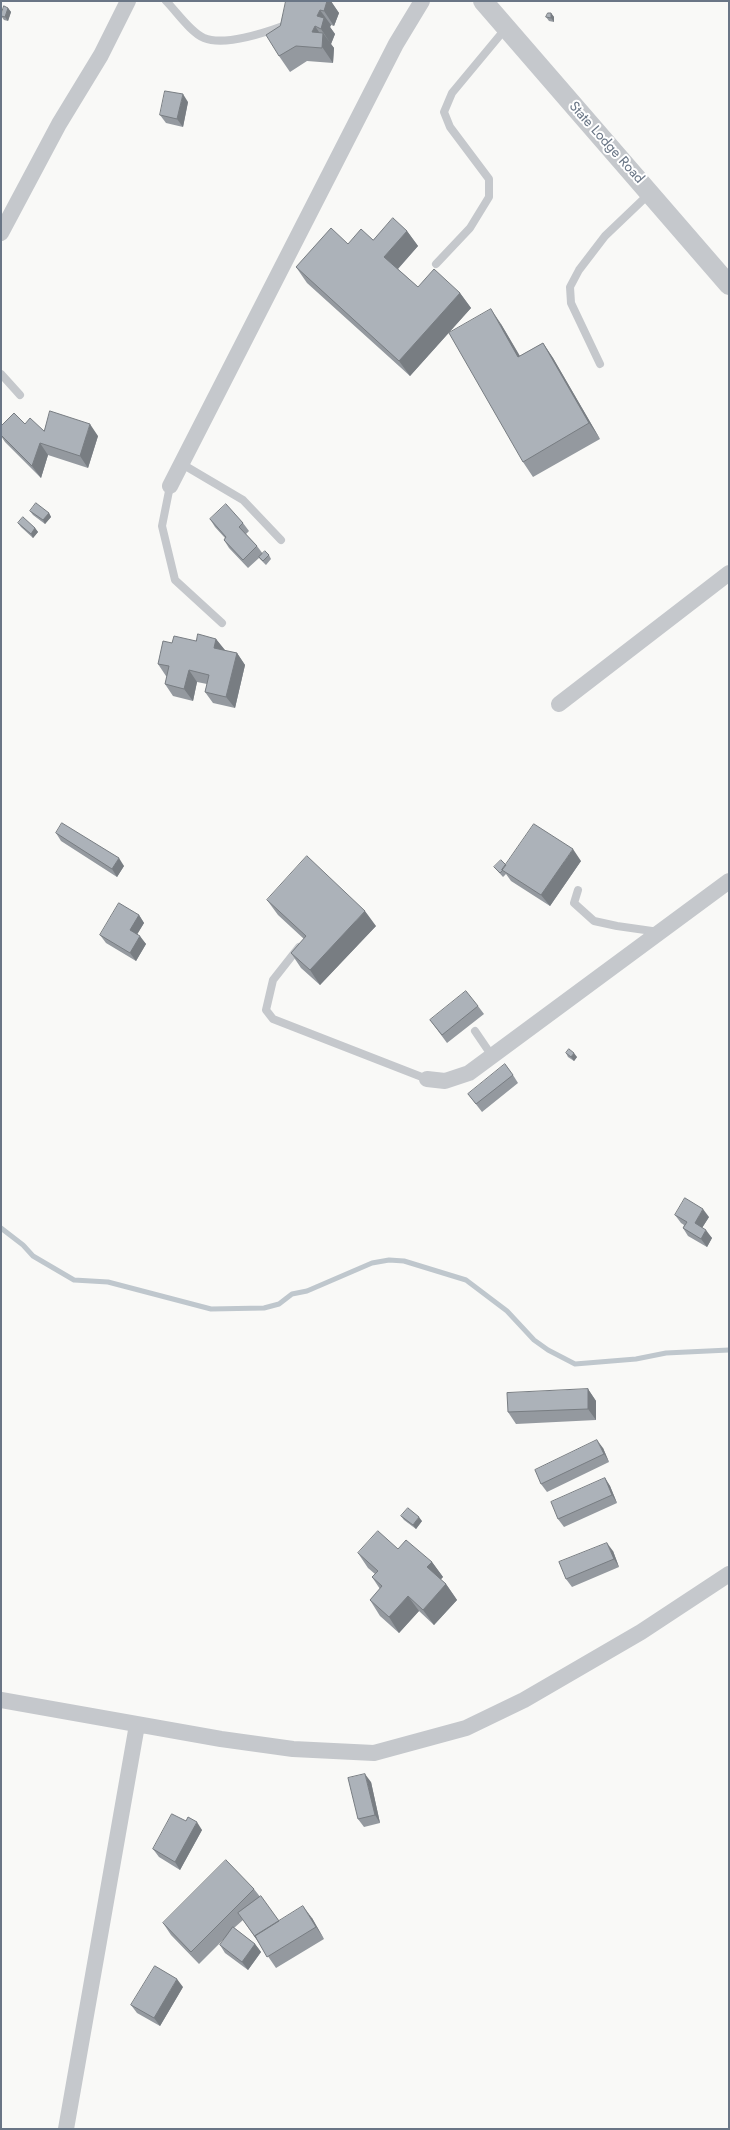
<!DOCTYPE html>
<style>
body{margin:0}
#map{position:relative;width:730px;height:2130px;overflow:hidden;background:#f9f9f7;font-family:Jost,sans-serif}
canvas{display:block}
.frame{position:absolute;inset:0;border:2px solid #6a7686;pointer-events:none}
</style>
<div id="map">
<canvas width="730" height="2130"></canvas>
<div class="frame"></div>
</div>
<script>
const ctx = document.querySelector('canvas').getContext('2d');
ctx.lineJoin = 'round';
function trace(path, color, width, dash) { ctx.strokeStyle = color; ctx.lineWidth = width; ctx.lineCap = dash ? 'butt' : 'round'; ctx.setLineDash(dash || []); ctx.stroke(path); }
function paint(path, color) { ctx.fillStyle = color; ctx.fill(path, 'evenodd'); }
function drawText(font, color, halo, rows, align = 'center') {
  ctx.font = font + ' Jost,sans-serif'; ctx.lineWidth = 4; ctx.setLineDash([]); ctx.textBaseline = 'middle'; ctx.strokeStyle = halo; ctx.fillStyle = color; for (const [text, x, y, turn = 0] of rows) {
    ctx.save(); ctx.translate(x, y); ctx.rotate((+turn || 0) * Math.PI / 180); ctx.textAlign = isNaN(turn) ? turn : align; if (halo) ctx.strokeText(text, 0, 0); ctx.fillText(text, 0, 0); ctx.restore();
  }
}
trace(new Path2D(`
 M1,1228L23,1245L33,1256L74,1280L108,1282L211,1309L264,1308L279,1304L292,1294L307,1291L372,1263L389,1260L404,1261L466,1280L507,1311L534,1340L548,1350L575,1364L636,1359L666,1353L729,1350`), '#bfc7cd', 5);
trace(new Path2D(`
 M166,1C176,11 191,33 204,38C224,46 264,33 283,26
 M436,264L470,228L489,197V179L450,127L444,112L452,93L506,28
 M600,364L571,303L570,287L579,270L605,236L650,193
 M1,374L20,395
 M182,464L243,500L281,540
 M170,486L162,526L175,580L222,623
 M578,890L574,903L594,921L617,926L659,932
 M299,947L273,980L266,1010L273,1019L427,1079
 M475,1031L492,1056`), '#c5c8cc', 8);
trace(new Path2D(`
 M1,233L59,124L101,55L128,1
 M170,486L396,44L422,1
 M559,704L729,573
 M427,1079L445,1081L469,1073L729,881
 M1,1700L221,1739L293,1749L374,1753L466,1728L524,1700L641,1632L729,1574
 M66,2129L137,1725`), '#c5c8cc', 16);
trace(new Path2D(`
 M483,1L729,285`), '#c5c8cc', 20);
paint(new Path2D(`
 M286,1H331V2L339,13L334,26L331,25L330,27L335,34L331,44L330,43L334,48L333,63L307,61L290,72L279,56Z
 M8,8L11,12L8,21L4,20L1,16V15Z
 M551,13L554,17V22L549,21L546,17Z
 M188,102L183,127L166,123L160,115Z
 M407,231L418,246L398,269L418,287L460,293L471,308L410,376L307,283L296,267L348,244L373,240Z
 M501,324L520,356L543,343L553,358L600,439L533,477L523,462Z
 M25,424L44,431L98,436L88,468L48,455L41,478L5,442L1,436V426Z
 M30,511L49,513L51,517L45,524L33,515Z
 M210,519L243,523L249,531L246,534L257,546L263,554L269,555L271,559L266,565L259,558L248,568L229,548L224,540L225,538L215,527Z
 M18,523L35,528L38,532L33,538L21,527Z
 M216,639L225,651L237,653L245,665L235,708L213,703L205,692L207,684L197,682L193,701L173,696L165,684L167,676H166L158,664L172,643Z
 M56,833L124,866L117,877L61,841Z
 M581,861L550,906L511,881L506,874L503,877L494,867L506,865Z
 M267,900L376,926L320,985L301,968L291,953L304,939L278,915Z
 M139,915L144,923L137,934L146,944L136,961L106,943L100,935Z
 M478,1006L484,1014L447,1043L430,1020Z
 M566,1053L577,1057L574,1061L568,1057Z
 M513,1075L518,1083L482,1112L468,1094Z
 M675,1215L709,1217L702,1228L712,1238L707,1247L688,1236L683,1228L684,1225L681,1223Z
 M588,1389L596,1401V1420L516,1424L508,1412Z
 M603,1448L609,1462L547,1492L541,1484Z
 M605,1478L610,1486L617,1503L564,1527L558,1519Z
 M401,1516L422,1521L416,1529L404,1520Z
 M398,1549L432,1562L443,1577L440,1579L446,1584L457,1600L434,1625L419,1611L399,1633L380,1616L370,1600L380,1589L372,1577L375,1574L368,1568L358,1553Z
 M613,1551L619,1567L572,1587L566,1579Z
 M371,1782L380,1823L364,1827L358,1819Z
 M186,1821L202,1830L180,1870L159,1857L153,1849Z
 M254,1889L279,1921L312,1918L324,1939L276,1968L243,1920L234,1928L255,1944L261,1952L248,1970L225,1953L220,1945L226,1937L199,1964L171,1935L163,1923Z
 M183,1987L160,2026L137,2013L131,2005Z`), '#94999f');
paint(new Path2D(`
 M324,1H331L339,13L334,26L324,11Z
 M8,8L11,12L8,21L5,17Z
 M320,10L331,25L330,27L335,34L331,44L321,29L317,16Z
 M551,13L554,17V22L551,18Z
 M315,26L323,38V33L334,48L333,63L312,32Z
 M183,94L188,102L183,127L177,119Z
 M407,231L418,246L395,272L384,257Z
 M460,293L471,308L410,376L399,361Z
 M491,309L501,324L529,372L518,357Z
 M543,343L553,358L600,439L589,423Z
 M90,424L98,436L88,468L80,456Z
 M40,443L48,455L41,478L32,466Z
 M49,513L51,517L45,524L43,520Z
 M35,528L38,532L33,538L31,534Z
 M216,639L225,650L222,660L214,648Z
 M237,653L245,665L235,708L226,697Z
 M189,670L197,682L193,701L184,689Z
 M573,849L581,861L550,906L541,895Z
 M119,858L124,866L117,877L112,869Z
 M365,911L376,926L320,985L310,970Z
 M139,915L144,923L135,938L130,930Z
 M140,936L146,944L136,961L130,953Z
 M574,1053L577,1057L574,1061L571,1057Z
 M703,1209L709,1217L700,1231L695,1223Z
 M706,1230L712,1238L707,1247L701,1239Z
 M588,1389L596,1401V1420L588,1409Z
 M597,1440L603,1448L609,1462L604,1454Z
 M605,1478L610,1486L617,1503L612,1495Z
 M419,1517L422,1521L416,1529L413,1525Z
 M607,1543L613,1551L619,1567L614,1559Z
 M432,1562L443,1577L438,1583L427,1567Z
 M446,1584L457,1600L434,1625L423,1610Z
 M408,1596L419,1611L399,1633L389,1617Z
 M365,1774L371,1782L380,1823L375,1815Z
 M197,1822L202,1830L180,1870L175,1862Z
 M303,1906L312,1918L324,1939L316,1927Z
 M255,1944L261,1952L248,1970L242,1962Z
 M177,1979L183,1987L160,2026L154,2018Z`), '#787d82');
const building = new Path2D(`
 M286,1H327L324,11L320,10L317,16L324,18L321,29L315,26L312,32L323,33L322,48L296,46L279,56L266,35L280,26Z
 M4,6L8,8L5,17L1,16Z
 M548,13H551V18L546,17Z
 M165,91L183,94L177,119L160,115Z
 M393,218L407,231L384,257L418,287L434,269L460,293L399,361L296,267L331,228L348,244L361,229L373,240Z
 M491,309L518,357L543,343L589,423L523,462L449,333Z
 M50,411L90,424L80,456L40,443L32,466L1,435V426L14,413L25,424L30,418L44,431Z
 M36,503L49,513L43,520L30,511Z
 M226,504L243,523L239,527L257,546L243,560L224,540L226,537L210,519Z
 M23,517L35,528L31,534L18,523Z
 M265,551L269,555L263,561L259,557Z
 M198,634L216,639L214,648L237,653L226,697L205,692L209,675L189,670L184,689L165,684L169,666L158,664L163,641L172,643L174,636L196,641Z
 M62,823L119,858L112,869L56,833Z
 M534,824L573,849L541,895L502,870Z
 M307,856L365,911L310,970L291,953L306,936L267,900Z
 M501,860L506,865L502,870H503L500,873L494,867Z
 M119,903L139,915L130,930L140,936L130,953L100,935Z
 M466,991L478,1006L442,1035L430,1020Z
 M569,1049L574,1053L571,1057L566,1053Z
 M505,1064L513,1075L476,1104L468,1094Z
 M685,1198L703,1209L695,1223L706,1230L701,1239L683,1228L687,1222L675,1215Z
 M588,1389V1409L508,1412L507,1393Z
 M597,1440L604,1454L541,1484L535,1470Z
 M605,1478L612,1495L558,1519L551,1502Z
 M408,1508L419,1517L413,1525L401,1516Z
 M378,1531L398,1549L406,1540L432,1562L427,1567L446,1584L423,1610L408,1596L389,1617L370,1600L382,1586L372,1577L378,1571L358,1553Z
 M607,1543L614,1559L566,1579L559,1562Z
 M365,1774L375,1815L358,1819L348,1778Z
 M172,1814L186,1821L188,1817L197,1822L175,1862L153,1849Z
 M226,1860L254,1889L191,1952L163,1923Z
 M261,1896L279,1921L255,1936L256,1938L238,1913Z
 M303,1906L316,1927L267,1957L255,1936Z
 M233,1927L255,1944L242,1962L220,1945Z
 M155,1966L177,1979L154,2018L131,2005Z`);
paint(building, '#acb2b9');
trace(building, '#787d82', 1);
drawText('14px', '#6a7686', '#fff', [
 ["State Lodge Road",606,143,48]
]);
</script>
